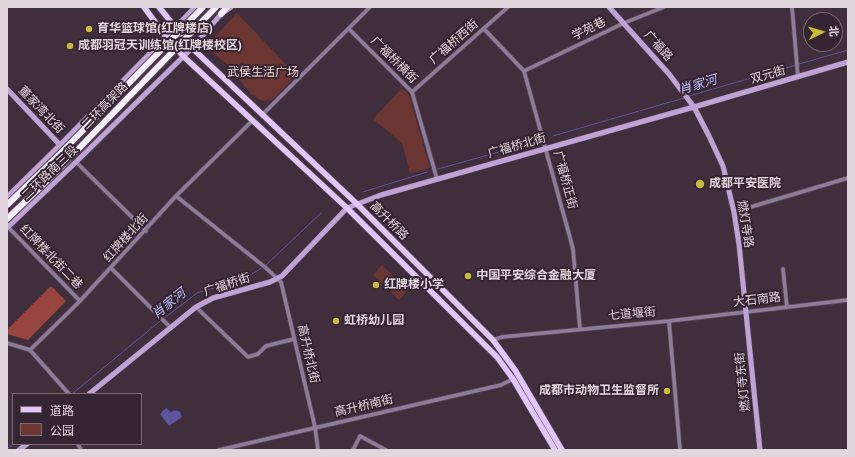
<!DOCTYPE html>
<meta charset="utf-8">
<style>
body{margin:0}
#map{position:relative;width:855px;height:457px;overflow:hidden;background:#402e3c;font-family:"PT Sans","Noto Sans SC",sans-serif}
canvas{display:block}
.frame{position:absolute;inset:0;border:8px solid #e1d5de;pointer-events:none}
.legend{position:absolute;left:12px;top:393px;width:130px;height:52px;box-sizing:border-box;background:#352431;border:1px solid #7a6b76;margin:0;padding:5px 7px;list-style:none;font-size:12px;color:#e1d5de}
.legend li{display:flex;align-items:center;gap:8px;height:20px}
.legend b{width:20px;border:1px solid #7a6b76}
.north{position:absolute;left:803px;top:12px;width:40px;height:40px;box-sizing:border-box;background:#352431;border:1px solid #7a6b76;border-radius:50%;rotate:85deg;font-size:11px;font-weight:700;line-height:16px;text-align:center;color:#e1d5de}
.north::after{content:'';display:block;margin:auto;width:14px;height:18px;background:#caba3a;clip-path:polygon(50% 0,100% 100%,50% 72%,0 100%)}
</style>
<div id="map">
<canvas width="855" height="457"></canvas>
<div class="frame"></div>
<ul class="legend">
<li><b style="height:5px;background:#e2c5fa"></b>道路</li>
<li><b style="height:11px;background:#6b3531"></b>公园</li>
</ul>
<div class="north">北</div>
</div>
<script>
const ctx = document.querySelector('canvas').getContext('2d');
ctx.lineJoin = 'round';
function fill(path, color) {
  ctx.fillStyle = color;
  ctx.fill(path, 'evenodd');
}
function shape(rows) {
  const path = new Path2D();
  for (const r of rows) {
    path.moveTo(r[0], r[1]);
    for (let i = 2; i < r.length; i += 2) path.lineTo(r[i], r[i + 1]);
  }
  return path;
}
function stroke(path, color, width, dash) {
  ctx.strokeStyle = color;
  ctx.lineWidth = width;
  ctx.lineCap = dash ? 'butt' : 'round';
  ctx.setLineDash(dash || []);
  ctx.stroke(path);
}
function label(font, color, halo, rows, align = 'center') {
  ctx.font = font + ' "PT Sans","Noto Sans SC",sans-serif';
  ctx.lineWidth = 4;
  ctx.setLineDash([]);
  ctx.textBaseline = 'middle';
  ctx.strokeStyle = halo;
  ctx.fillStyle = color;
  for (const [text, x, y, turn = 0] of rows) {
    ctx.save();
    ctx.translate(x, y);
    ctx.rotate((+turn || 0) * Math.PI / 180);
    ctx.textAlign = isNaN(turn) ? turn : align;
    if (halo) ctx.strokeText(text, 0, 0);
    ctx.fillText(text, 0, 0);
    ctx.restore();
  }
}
fill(shape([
 [237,13,296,75,272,100,262,101,251,94,230,68,210,49,210,42],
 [402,88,409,95,430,168,410,173,402,143,373,119],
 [382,265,408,290,399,300,373,275]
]), '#6b3531');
fill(shape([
 [51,286,66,301,28,340,7,334,7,330]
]), '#99453f');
fill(shape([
 [166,408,171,412,176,410,180,412,182,417,169,426,160,414]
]), '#5b569f');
stroke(shape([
 [799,64,848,50],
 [689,96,796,65],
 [553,136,684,98],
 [438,169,531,143],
 [363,192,427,172],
 [266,265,321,213],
 [163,319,197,293,246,278,263,267],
 [72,394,160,321],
 [7,449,13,444]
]), '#5b569f', 1);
const street = shape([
 [792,7,798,77],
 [349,29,412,92,437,179],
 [484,29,524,71,569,234,573,249,580,329],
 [524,71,624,23,664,7],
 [412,92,508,7],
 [262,115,370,7],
 [76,162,146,231],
 [176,196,266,268,281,282,315,427,318,450],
 [734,212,848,178],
 [7,226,80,301],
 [111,268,171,328],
 [783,269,787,307],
 [196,307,248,357,258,354,266,346,294,339],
 [669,321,848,300],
 [493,340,502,337,669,321,680,450],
 [7,343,30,350],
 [30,350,80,301,176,196,252,121],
 [30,350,69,394],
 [78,444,81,450],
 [219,450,501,385,513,379],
 [353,450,360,436,386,450]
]);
const secondary = shape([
 [609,7,669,74,694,107,709,136,723,166,734,212,739,244,760,450],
 [175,28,195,7],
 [7,89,60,145],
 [7,197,60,145,166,37],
 [7,228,76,162,192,48,221,14,231,7],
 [89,394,196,307,213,298,270,282,282,276,347,208,381,195,694,107,848,62],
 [19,450,27,444]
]);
const primary = shape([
 [144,7,166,37,183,56,347,208,497,357,513,379,555,450],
 [159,7,192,48,357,204,493,340,515,370,562,450],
 [166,37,175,28]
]);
const highway = shape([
 [221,14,227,7]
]);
stroke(street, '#5d4c59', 5);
stroke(secondary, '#5d4c59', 6);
stroke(primary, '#5d4c59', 7);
stroke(highway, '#5d4c59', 8);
stroke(street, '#8d7c9b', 3.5);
stroke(secondary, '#bfa3d6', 5);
stroke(primary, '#e2c5fa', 5.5);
stroke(highway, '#f6eefe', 6);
const highwayBridge = shape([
 [7,205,59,155,203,7],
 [7,219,57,171,216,7]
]);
stroke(highwayBridge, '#5d4c59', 8, []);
stroke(highwayBridge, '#f6eefe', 6);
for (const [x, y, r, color] of [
 [89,29,4,"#caba3a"],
 [70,46,4,"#caba3a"],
 [700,184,5,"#caba3a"],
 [468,276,4,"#caba3a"],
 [376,285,4,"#caba3a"],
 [336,321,4,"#caba3a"],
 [667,391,4,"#caba3a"]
]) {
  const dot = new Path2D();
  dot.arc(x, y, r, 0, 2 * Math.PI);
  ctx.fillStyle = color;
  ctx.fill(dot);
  stroke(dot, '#352431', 1.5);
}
label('bold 12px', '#e1d5de', '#352431', [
 ["育华篮球馆(红牌楼店)",97,29],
 ["成都羽冠天训练馆(红牌楼校区)",78,46],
 ["成都平安医院",709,184],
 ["中国平安综合金融大厦",476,276],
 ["红牌楼小学",384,285],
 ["虹桥幼儿园",344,321],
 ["成都市动物卫生监督所",659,391,"right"]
], 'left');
label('12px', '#e1d5de', '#352431', [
 ["学苑巷",589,29,-26],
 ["广福桥西街",454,42,-41],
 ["广福路",658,46,48],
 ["广福桥横街",394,60,45],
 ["双元街",768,75,-16],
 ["二环高架路",105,106,-46],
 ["董家湾北街",41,110,46],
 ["广福桥北街",517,146,-16],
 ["二环路南三段",50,173,-44],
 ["广福桥正街",565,180,75],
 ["高升桥路",389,221,45],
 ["燃灯寺路",745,224,81],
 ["红牌楼北街",126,238,-48],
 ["红牌楼北街二巷",51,257,46],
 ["广福桥街",227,285,-18],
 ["大石南路",757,300,-7],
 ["七道堰街",632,314,-5],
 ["高升桥北街",308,354,77],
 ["燃灯寺东街",743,382,-96],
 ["高升桥南街",364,406,-13]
]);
label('12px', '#f4dad7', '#352431', [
 ["武侯生活广场",263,73]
]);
label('italic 13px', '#bfc0fd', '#352431', [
 ["肖家河",698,85,-16],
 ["肖家河",169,304,-39]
]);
</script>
